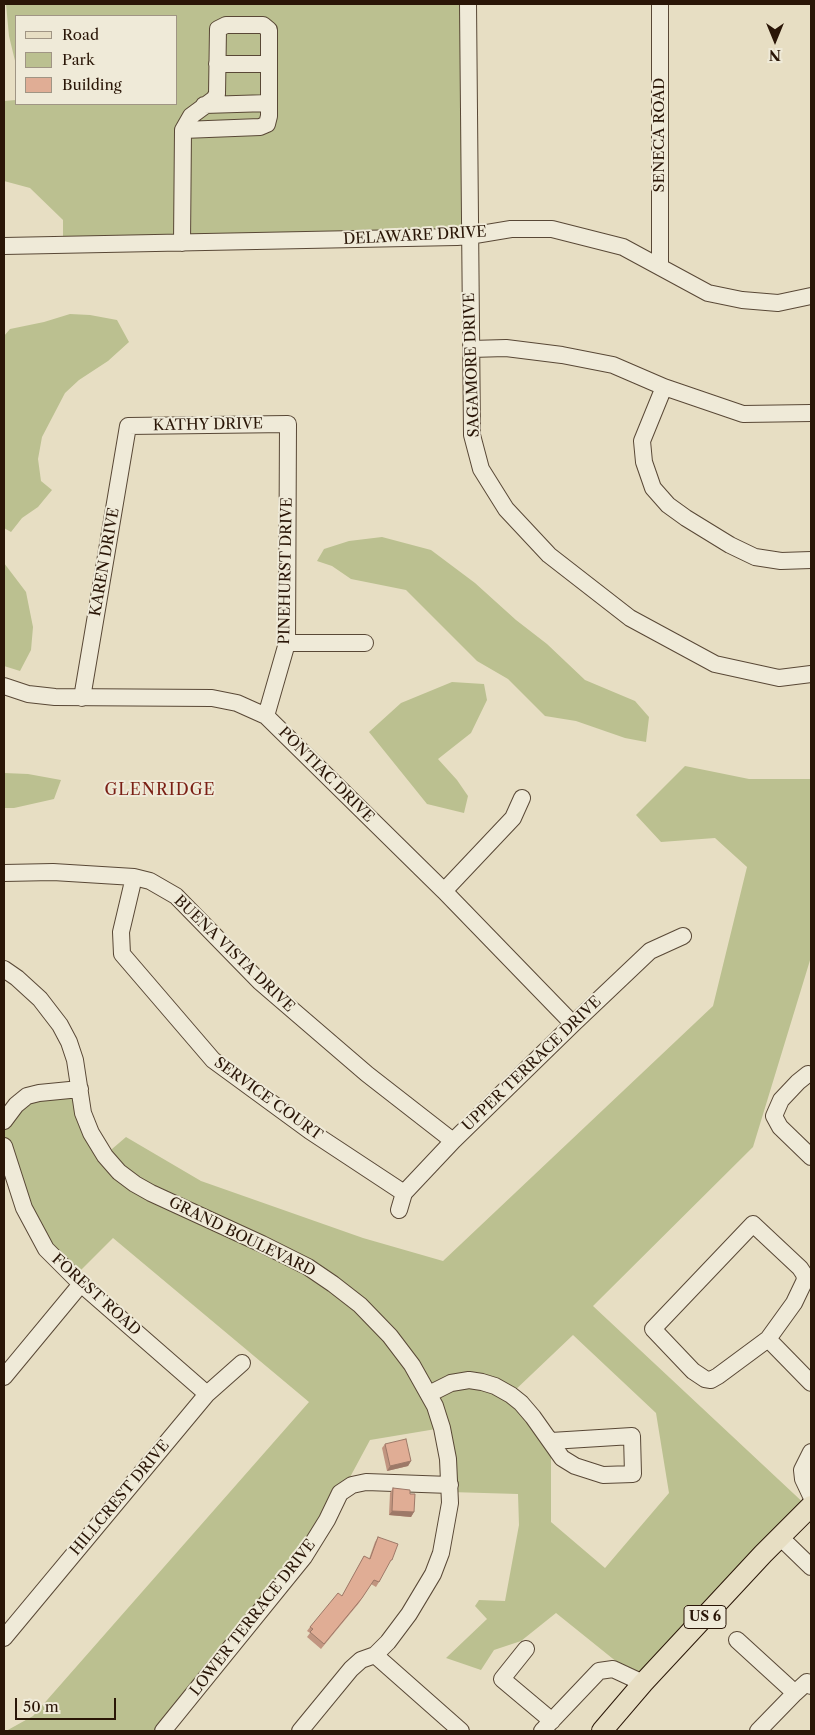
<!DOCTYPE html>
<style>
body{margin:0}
#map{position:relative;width:815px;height:1735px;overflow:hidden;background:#e7dec3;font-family:"Libre Caslon Text",serif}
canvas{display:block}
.frame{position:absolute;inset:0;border:5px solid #2a1607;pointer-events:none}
.legend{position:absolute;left:15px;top:15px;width:162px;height:90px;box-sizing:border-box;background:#efead8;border:1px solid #a09584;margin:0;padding:6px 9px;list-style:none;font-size:15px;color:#2a1607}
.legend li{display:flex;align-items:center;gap:10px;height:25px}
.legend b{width:25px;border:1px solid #a09584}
.north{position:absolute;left:750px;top:15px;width:50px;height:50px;-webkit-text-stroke:4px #efead8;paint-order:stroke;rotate:180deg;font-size:14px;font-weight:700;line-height:20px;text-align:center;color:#2a1607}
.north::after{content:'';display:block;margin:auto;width:18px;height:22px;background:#2a1607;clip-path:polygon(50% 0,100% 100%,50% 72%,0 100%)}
.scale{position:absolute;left:15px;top:1698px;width:101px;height:22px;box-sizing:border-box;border:2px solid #2a1607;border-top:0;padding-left:6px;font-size:15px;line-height:18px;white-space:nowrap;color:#2a1607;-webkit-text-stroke:4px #efead8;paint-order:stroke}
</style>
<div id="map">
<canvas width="815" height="1735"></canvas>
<div class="frame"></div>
<ul class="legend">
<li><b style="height:6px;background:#e7dec3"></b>Road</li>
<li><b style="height:14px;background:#bbc090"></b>Park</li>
<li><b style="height:14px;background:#e0ad95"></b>Building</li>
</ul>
<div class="north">N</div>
<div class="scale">50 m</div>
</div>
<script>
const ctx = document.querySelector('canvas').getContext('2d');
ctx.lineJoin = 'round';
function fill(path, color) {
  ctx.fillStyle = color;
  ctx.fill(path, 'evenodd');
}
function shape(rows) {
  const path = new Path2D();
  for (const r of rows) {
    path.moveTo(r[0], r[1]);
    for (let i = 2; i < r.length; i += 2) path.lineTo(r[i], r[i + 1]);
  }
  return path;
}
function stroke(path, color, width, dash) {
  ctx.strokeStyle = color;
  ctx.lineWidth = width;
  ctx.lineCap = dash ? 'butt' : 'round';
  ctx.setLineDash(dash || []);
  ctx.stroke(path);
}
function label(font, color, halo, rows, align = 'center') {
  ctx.font = font + ' "Libre Caslon Text",serif';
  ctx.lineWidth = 4;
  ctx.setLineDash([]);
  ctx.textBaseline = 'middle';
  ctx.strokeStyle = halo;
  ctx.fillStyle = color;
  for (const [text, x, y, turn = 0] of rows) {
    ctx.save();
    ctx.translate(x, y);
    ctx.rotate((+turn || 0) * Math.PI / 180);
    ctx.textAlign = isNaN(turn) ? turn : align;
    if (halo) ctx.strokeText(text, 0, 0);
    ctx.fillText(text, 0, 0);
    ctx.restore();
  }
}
fill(shape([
 [6,4,468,4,469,236,63,245,63,220,30,188,4,181,4,101,16,100,16,104,176,104,176,16,16,16,16,65,9,36],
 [70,314,90,315,117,320,129,342,108,361,79,380,65,393,42,437,38,459,41,481,52,490,38,507,22,518,11,532,4,528,4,336,10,329,44,322],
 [382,537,431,550,475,583,516,620,547,644,585,680,635,701,649,717,646,742,625,738,576,721,545,716,508,679,477,661,406,590,351,579,332,566,317,561,324,549,349,541],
 [4,563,26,592,33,627,31,650,20,671,4,666],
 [452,682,484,684,487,700,471,733,438,759,457,780,468,796,464,813,427,804,369,732,401,703],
 [685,766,749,779,811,779,811,957,753,1147,593,1306,809,1508,643,1683,556,1613,521,1641,494,1650,481,1670,446,1658,487,1619,475,1606,479,1600,505,1601,519,1525,518,1494,450,1492,442,1428,370,1440,327,1520,163,1731,6,1731,33,1716,309,1402,113,1238,74,1277,46,1249,4,1146,4,1121,16,1105,80,1089,105,1155,126,1137,201,1181,363,1238,443,1261,713,1006,747,867,715,838,661,842,636,815],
 [573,1335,656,1413,669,1493,605,1568,551,1522,551,1441,511,1394],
 [4,773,28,774,61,780,54,799,14,808,4,808]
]), '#bbc090');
const minor = shape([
 [468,4,472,435,481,469,506,509,549,555,630,618,715,664,779,678,811,674],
 [217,64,269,64],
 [204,105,269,103],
 [182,243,183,130,191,116,214,99,217,94,218,29,226,25,263,25,269,30,269,116,267,124,260,127,183,130],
 [4,246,457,237,469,236,511,229,552,229,623,247,708,293,742,300,778,303,811,296],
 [660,266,660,4],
 [471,349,506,348,562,355,613,365,664,387,743,414,811,413],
 [664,387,642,441,644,462,653,488,668,505,686,518,730,545,755,557,781,561,811,560],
 [287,643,365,643],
 [4,686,28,694,55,697,212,698,237,703,266,716,444,891,573,1024],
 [82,698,128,426,288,424,287,643,266,716],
 [4,873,53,872,134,877,150,881,176,896,260,982,367,1074,453,1141],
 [134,877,121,932,122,954,213,1060,310,1131,404,1193],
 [444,891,513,818,522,798],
 [4,969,17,978,40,999,60,1025,69,1042,75,1060,83,1113,91,1133,105,1156,119,1172,135,1184,151,1193,262,1244,308,1267,333,1284,360,1305,390,1336,412,1365,435,1406,442,1428,448,1459,450,1503,441,1553,433,1574,409,1614,388,1642,375,1655,361,1660,351,1669,300,1731],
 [808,1074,798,1082,781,1100,774,1116,780,1127,811,1157],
 [4,1121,16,1105,27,1096,39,1093,80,1089],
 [4,1146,24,1208,46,1249,81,1284,207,1394],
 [399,1210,404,1193,453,1141,573,1024,650,951,683,936],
 [753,1224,800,1268,804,1274,805,1280,794,1303,768,1339,718,1376,711,1380,705,1379,693,1371,653,1329,753,1224],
 [768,1339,811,1383],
 [4,1377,81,1284],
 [429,1394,451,1383,469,1380,482,1382,495,1386,511,1395,521,1403,533,1417,562,1458,575,1466,603,1475,633,1474,632,1436,551,1441],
 [811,1452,802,1470,803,1479,811,1496],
 [780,1537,811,1567],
 [4,1638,207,1394,242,1363],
 [737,1640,795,1693,807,1682,811,1686],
 [526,1649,502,1679,552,1721],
 [375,1655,461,1731],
 [163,1731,304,1557,327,1520,340,1493,352,1485,366,1482,450,1485],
 [542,1731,599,1671,613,1669,643,1683],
 [758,1731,795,1693]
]);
const major = shape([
 [602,1731,643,1683,763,1554,811,1506]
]);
stroke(minor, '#594836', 18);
stroke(major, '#2a1607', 22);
stroke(minor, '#efead8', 16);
stroke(major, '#e7dec3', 20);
fill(shape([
 [385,1444,411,1461,408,1466,387,1471,382,1448],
 [393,1488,410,1494,414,1512,411,1517,389,1515,390,1493],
 [378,1537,389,1565,388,1564,379,1582,376,1587,371,1584,359,1603,321,1649,307,1637,310,1633,307,1631,310,1627,342,1596,364,1556,369,1559,375,1542]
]), '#c19580');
fill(shape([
 [411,1461,408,1466,387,1471,390,1466],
 [392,1511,414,1512,411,1517,389,1515]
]), '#9d7968');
const building = shape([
 [406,1439,411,1461,390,1466,385,1444,406,1439],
 [393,1488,410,1490,410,1494,415,1494,414,1512,392,1511,393,1488],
 [378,1537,398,1544,392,1560,391,1560,379,1582,374,1580,362,1598,324,1644,310,1632,313,1629,310,1627,338,1593,342,1596,364,1556,370,1559,378,1537]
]);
fill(building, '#e0ad95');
stroke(building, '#9d7968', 1);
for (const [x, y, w] of [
 [705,1617,42]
]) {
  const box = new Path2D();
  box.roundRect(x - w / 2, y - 11.5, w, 23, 4);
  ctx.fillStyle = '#efead8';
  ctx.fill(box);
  stroke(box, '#2a1607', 1);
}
label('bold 14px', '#2a1607', null, [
 ["US 6",705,1617]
]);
label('15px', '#2a1607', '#efead8', [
 ["SENECA ROAD",660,135,-90],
 ["DELAWARE DRIVE",415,236,-3],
 ["SAGAMORE DRIVE",472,365,-92],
 ["KATHY DRIVE",208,425,-1],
 ["KAREN DRIVE",105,562,-80],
 ["PINEHURST DRIVE",286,571,-89],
 ["PONTIAC DRIVE",326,775,45],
 ["BUENA VISTA DRIVE",234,954,44],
 ["UPPER TERRACE DRIVE",532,1064,-44],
 ["SERVICE COURT",268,1099,36],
 ["GRAND BOULEVARD",242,1237,26],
 ["FOREST ROAD",96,1295,42],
 ["HILLCREST DRIVE",120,1498,-50],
 ["LOWER TERRACE DRIVE",253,1618,-52]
]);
ctx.letterSpacing = '1px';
label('16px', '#7a1f14', '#efead8', [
 ["GLENRIDGE",160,790]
]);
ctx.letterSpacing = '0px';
</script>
